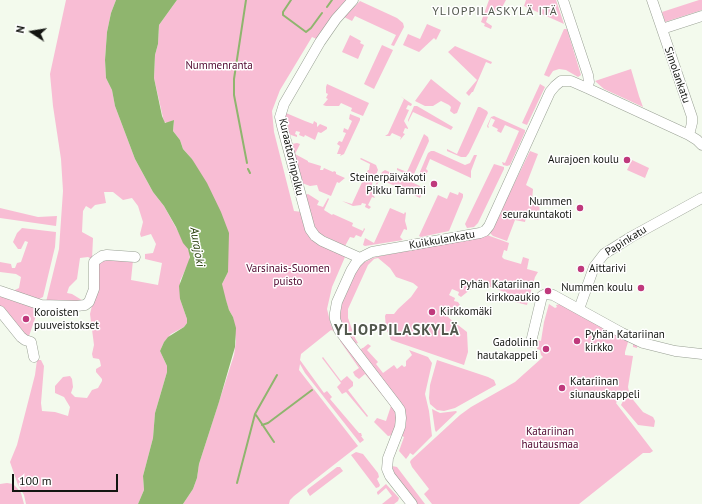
<!DOCTYPE html>
<meta charset="utf-8">
<style>
body{margin:0}
#map{position:relative;width:702px;height:504px;overflow:hidden;background:#f3faed;font-family:"PT Sans",sans-serif}
canvas{display:block}
.north{position:absolute;left:12px;top:12px;width:40px;height:40px;-webkit-text-stroke:3px #fff;paint-order:stroke;rotate:282deg;font-size:11px;font-weight:700;line-height:16px;text-align:center;color:#131511}
.north::after{content:'';display:block;margin:auto;width:14px;height:18px;background:#131511;clip-path:polygon(50% 0,100% 100%,50% 72%,0 100%)}
.scale{position:absolute;left:12px;top:474px;width:106px;height:18px;box-sizing:border-box;border:2px solid #131511;border-top:0;padding-left:5px;font-size:12px;line-height:14px;white-space:nowrap;color:#131511;-webkit-text-stroke:3px #fff;paint-order:stroke}
</style>
<div id="map">
<canvas width="702" height="504"></canvas>
<div class="north">N</div>
<div class="scale">100 m</div>
</div>
<script>
const ctx = document.querySelector('canvas').getContext('2d');
ctx.lineJoin = 'round';
function fill(path, color) {
  ctx.fillStyle = color;
  ctx.fill(path, 'evenodd');
}
function shape(rows) {
  const path = new Path2D();
  for (const r of rows) {
    path.moveTo(r[0], r[1]);
    for (let i = 2; i < r.length; i += 2) path.lineTo(r[i], r[i + 1]);
  }
  return path;
}
function stroke(path, color, width, dash) {
  ctx.strokeStyle = color;
  ctx.lineWidth = width;
  ctx.lineCap = dash ? 'butt' : 'round';
  ctx.setLineDash(dash || []);
  ctx.stroke(path);
}
function label(font, color, halo, rows, align = 'center') {
  ctx.font = font + ' "PT Sans",sans-serif';
  ctx.lineWidth = 3;
  ctx.setLineDash([]);
  ctx.textBaseline = 'middle';
  ctx.strokeStyle = halo;
  ctx.fillStyle = color;
  for (const [text, x, y, turn = 0] of rows) {
    ctx.save();
    ctx.translate(x, y);
    ctx.rotate((+turn || 0) * Math.PI / 180);
    ctx.textAlign = isNaN(turn) ? turn : align;
    if (halo) ctx.strokeText(text, 0, 0);
    ctx.fillText(text, 0, 0);
    ctx.restore();
  }
}
fill(shape([
 [66,0,116,0,111,13,107,32,105,60,106,78,112,90,115,106,135,159,153,192,164,206,190,253,189,262,180,281,180,299,187,319,187,323,184,327,171,334,164,342,160,351,167,366,167,372,155,413,153,438,143,476,144,490,138,504,26,504,24,495,18,485,10,462,17,445,35,375,37,360,41,360,44,366,41,403,42,411,55,412,68,416,70,407,64,397,55,393,55,386,63,377,70,376,72,379,73,387,71,393,75,397,87,398,92,390,98,388,102,381,102,379,96,372,96,369,101,366,100,361,99,359,93,358,92,354,94,345,90,314,95,293,96,267,102,258,133,260,131,280,158,285,162,263,145,259,145,254,153,253,156,244,151,234,141,237,140,234,143,222,138,206,132,198,123,200,113,192,104,192,106,203,95,205,91,209,86,206,83,211,82,232,93,238,92,259,88,257,80,258,77,279,69,287,67,293,72,294,85,302,46,302,59,249,63,191,61,159,53,106,50,74],
 [177,0,350,0,319,40,312,37,280,90,272,111,274,132,294,211,302,212,306,227,345,257,332,287,327,309,331,325,334,331,331,330,301,354,300,360,324,393,327,391,332,397,330,399,359,433,361,433,362,436,361,436,364,440,360,443,305,373,300,364,299,370,358,446,294,496,290,500,289,504,183,504,193,489,197,478,199,464,234,355,236,341,233,317,229,310,222,289,222,284,228,272,228,251,192,159,183,149,180,140,173,131,174,120,167,123,164,122,154,78,155,55,158,44,159,25],
 [489,0,506,0,499,13,491,9,486,22,492,26,491,29,484,26,485,24,481,22],
 [526,0,556,0,564,24,524,6],
 [699,0,702,0,702,10,665,22,662,12],
 [360,1,397,18,403,23,404,27,394,46,391,45,396,35,355,16,352,21,344,17],
 [427,24,441,30,436,40,434,38,419,52,403,45,408,34,420,39],
 [564,29,567,29,581,75,578,77,566,70,559,69,553,71,549,77,544,75],
 [350,35,361,41,360,43,364,45,358,59,342,52],
 [382,45,393,50,374,89,364,84],
 [455,46,492,62,491,64,486,62,473,92,472,92,469,96,466,93,477,80,448,52],
 [631,69,639,96,643,107,604,89,595,81],
 [431,79,461,103,457,113,454,114,450,111,451,107,449,105,441,101,433,106,425,106,415,101],
 [327,84,369,103,363,116,351,111,352,108,341,103,339,106,326,106,323,105,328,99,326,98,328,94,326,93,326,87],
 [540,84,545,87,527,125,522,123],
 [400,96,412,104,411,106,408,105,406,109,409,110,404,121,408,128,408,129,405,128,403,133,405,134,400,140,401,137,392,133,390,136,385,136,388,134,404,99],
 [414,106,417,106,453,127,451,130,413,112,408,122,408,120],
 [478,107,480,107,487,111,488,113,469,153,466,157,461,157,447,151,447,149,457,154],
 [286,113,305,121,313,124,314,121,317,123,317,127,320,124,327,127,327,129,321,133,318,132,315,140,305,135,304,137,299,135,300,132,296,131,295,134,297,135,297,137,291,135,289,134,286,123],
 [350,114,360,118,360,120,344,154,340,156,341,154,337,154,340,146,337,144,339,141,342,142,346,133,343,132,344,128,348,130,352,121,349,119],
 [494,116,525,130,525,132,510,165,507,166,503,165,502,162,505,163,519,131,505,125,501,133,497,131,498,129,492,126,495,120,491,118,488,126,489,127,488,128,487,126,491,117],
 [424,134,428,137,429,141,414,174,410,176,397,170,397,168,407,172],
 [297,143,300,144,295,154,308,161,308,162,321,166,320,170,323,170,324,168,333,172,334,171,336,172,336,174,345,178,339,183,337,182,331,196,319,191,317,185,310,186,302,183,292,144],
 [431,151,434,151,465,165,470,163,474,155,477,155,471,171,471,178,430,159,426,169,428,171,422,182,417,181,417,179,428,153],
 [530,151,538,154,526,185,533,189,532,200,539,200,540,219,537,220,526,217,525,222,515,220,507,241,493,236,490,233],
 [361,158,376,165,378,170,370,189,375,198,372,197,368,205,371,207,369,209,365,207,366,204,362,203,361,205,353,206,342,201,352,204,364,178,365,179,366,176,365,175,368,170,369,170,370,164,360,159],
 [632,160,649,168,645,178,627,170],
 [494,164,504,167,504,169,478,223,474,227,467,228,465,224],
 [385,170,420,186,423,191,420,198,380,179,375,189,374,188,382,172],
 [450,192,458,195,459,192,463,194,463,197,449,231,421,237,419,236,438,195,447,199],
 [308,194,319,201,317,205,323,207,328,198,329,199,324,210,332,215,333,214,353,223,352,226,363,231,364,228,365,229,361,237,356,235,354,238,350,237,345,246,320,234,315,228,305,195],
 [0,208,38,217,57,216,56,226,0,218],
 [390,208,404,214,405,212,406,213,405,221,407,228,407,230,404,229,400,237,403,240,365,246,363,245,365,238,374,243],
 [22,228,56,232,55,247,43,297,39,299,15,293,15,290,19,288,21,277,16,274,0,272,0,262,11,264,12,268,15,268,17,263,21,262,28,242,25,241,21,249,18,249,13,242,17,233],
 [487,235,509,243,507,251,504,250,502,257,504,259,521,264,523,257,529,259,527,269,538,272,535,277,527,305,515,302,515,300,508,298,507,293,491,287,471,284,471,289,461,297,458,295,459,292,452,289,449,295,455,298,454,301,458,302,460,305,448,312,447,315,449,318,467,332,468,352,464,365,391,340,386,328,385,316,386,314,394,314,398,309,411,297,418,287,413,283,396,277,390,268,378,258,374,259,368,265,348,309,348,318,355,338,358,343,355,344,344,330,340,318,341,305,356,270,364,261,365,262,373,258,380,256,407,251,407,250],
 [0,292,38,308,38,310,29,336,27,337,0,308],
 [549,304,555,308,557,307,556,305,560,304,637,345,637,348,633,347,633,343,628,342,625,352,625,355,633,356,628,387,629,392,630,396,643,412,653,417,655,421,654,427,638,425,621,405,623,401,622,396,616,403,653,451,650,453,643,453,579,504,432,504,424,494,429,489,412,467,410,462,411,460,460,415,471,407,515,382,543,357,541,355,540,350,537,349,537,344,533,343,536,340,541,341,544,322],
 [341,340,395,410,398,420,393,435,388,436,374,422,377,418,386,421,391,406,365,374,359,379,355,376,353,372,359,368,340,341],
 [368,344,371,346,367,350,378,362,376,364,383,373,394,365,397,369,402,365,404,367,406,366,406,361,412,355,409,350,428,357,432,363,425,394,429,411,432,436,413,455,410,453,409,455,406,459,399,451,404,437,402,436,406,425,405,412,360,351,362,348,363,348],
 [323,357,341,381,347,376,353,382,353,386,348,390,368,416,367,417,346,392,342,394,337,387,341,383,322,358],
 [437,360,488,377,494,380,496,385,455,408,444,411,437,410,430,404,429,398,430,385],
 [432,409,440,413,456,411,457,412,436,432,435,430],
 [356,452,363,454,378,473,379,477,377,479,380,485,379,487,376,488,351,455],
 [392,466,397,467,425,504,416,504,395,476],
 [337,467,340,467,343,471,310,496,307,491,308,489],
 [7,483,13,484,17,488,21,493,24,504,0,504,0,484],
 [386,484,399,498,398,501,394,504,382,504,392,496,386,488,378,495,377,493,377,492]
]), '#f8bdd4');
fill(shape([
 [116,0,177,0,159,25,158,44,155,55,154,78,162,116,165,123,174,120,173,131,180,140,183,149,192,159,207,183,221,212,229,233,228,272,222,284,226,300,229,310,233,317,236,328,235,347,219,402,199,464,197,478,193,489,183,504,138,504,144,490,143,476,153,438,155,413,167,372,167,366,160,351,164,342,168,337,184,327,187,323,187,319,180,299,179,286,190,257,188,249,183,243,176,227,164,206,153,192,135,159,115,106,112,90,106,78,105,60,107,32,111,13]
]), '#8fb56e');
stroke(shape([
 [246,0,234,79,234,95,247,163],
 [291,0,283,12,283,15,306,32,311,28,322,13],
 [327,7,332,0],
 [248,169,250,173],
 [256,415,274,442],
 [262,425,268,423,312,390],
 [237,483,255,414,277,375]
]), '#8fb56e', 2);
const minor = shape([
 [353,0,336,19,320,42,284,104,280,117,282,126,310,229,315,236,322,241,360,258],
 [563,0,588,75,589,82,587,88],
 [652,0,692,117,692,123,689,135],
 [662,29,702,16],
 [0,291,41,305,77,306,85,305,89,302,94,289,94,262,96,260,102,256,107,255,135,257],
 [579,309,594,267,604,254,631,237,702,198],
 [0,311,21,337,25,340,31,342,34,357],
 [531,342,542,296,546,294,553,295,622,333,643,343,675,351,702,354],
 [412,504,390,476,387,469,388,458,400,427,401,418,400,410,395,403,339,330,335,319,335,313,337,302,351,271,356,263,362,257,372,252,480,233,485,231,489,226,550,92,555,86,561,81,571,81,587,88,689,135,697,140,702,145]
]);
stroke(minor, '#99a094', 11);
stroke(minor, '#fff', 10);
for (const [x, y, r, color] of [
 [627,160,4,"#bf397c"],
 [434,184,4,"#bf397c"],
 [580,208,4,"#bf397c"],
 [581,269,4,"#bf397c"],
 [641,288,4,"#bf397c"],
 [548,291,4,"#bf397c"],
 [432,312,4,"#bf397c"],
 [26,319,4,"#bf397c"],
 [577,341,4,"#bf397c"],
 [546,349,4,"#bf397c"],
 [562,388,4,"#bf397c"]
]) {
  const dot = new Path2D();
  dot.arc(x, y, r, 0, 2 * Math.PI);
  ctx.fillStyle = color;
  ctx.fill(dot);
  stroke(dot, '#fff', 1.5);
}
label('11px', '#4f062e', '#fff', [
 ["Nummenranta",219,66],
 ["Varsinais-Suomen",288,269],
 ["puisto",288,282],
 ["Katariinan",550,432],
 ["hautausmaa",550,445]
]);
label('11px', '#131511', '#fff', [
 ["Simolankatu",677,75,71],
 ["Kuraattorinpolku",291,157,77],
 ["Kuikkulankatu",442,240,-10],
 ["Papinkatu",626,241,-32]
]);
label('11px', '#131511', '#fff', [
 ["Aurajoen koulu",619,160],
 ["Steinerpäiväkoti",426,178],
 ["Pikku Tammi",426,191],
 ["Nummen",572,202],
 ["seurakuntakoti",572,215],
 ["Aittarivi",589,269,"left"],
 ["Pyhän Katariinan",540,285],
 ["kirkkoaukio",540,298],
 ["Nummen koulu",633,288],
 ["Kirkkomäki",440,312,"left"],
 ["Koroisten",34,313,"left"],
 ["puuveistokset",34,326,"left"],
 ["Pyhän Katariinan",585,335,"left"],
 ["kirkko",585,348,"left"],
 ["Gadolinin",538,343],
 ["hautakappeli",538,356],
 ["Katariinan",570,382,"left"],
 ["siunauskappeli",570,395,"left"]
], 'right');
ctx.letterSpacing = '1px';
label('12px', '#51574c', '#fff', [
 ["YLIOPPILASKYLÄ ITÄ",495,12]
]);
ctx.letterSpacing = '0px';
label('italic 12px', '#243c07', '#fff', [
 ["Aurajoki",197,247,80]
]);
ctx.letterSpacing = '1px';
label('bold 15px', '#51574c', '#fff', [
 ["YLIOPPILASKYLÄ",397,331]
]);
ctx.letterSpacing = '0px';
</script>
